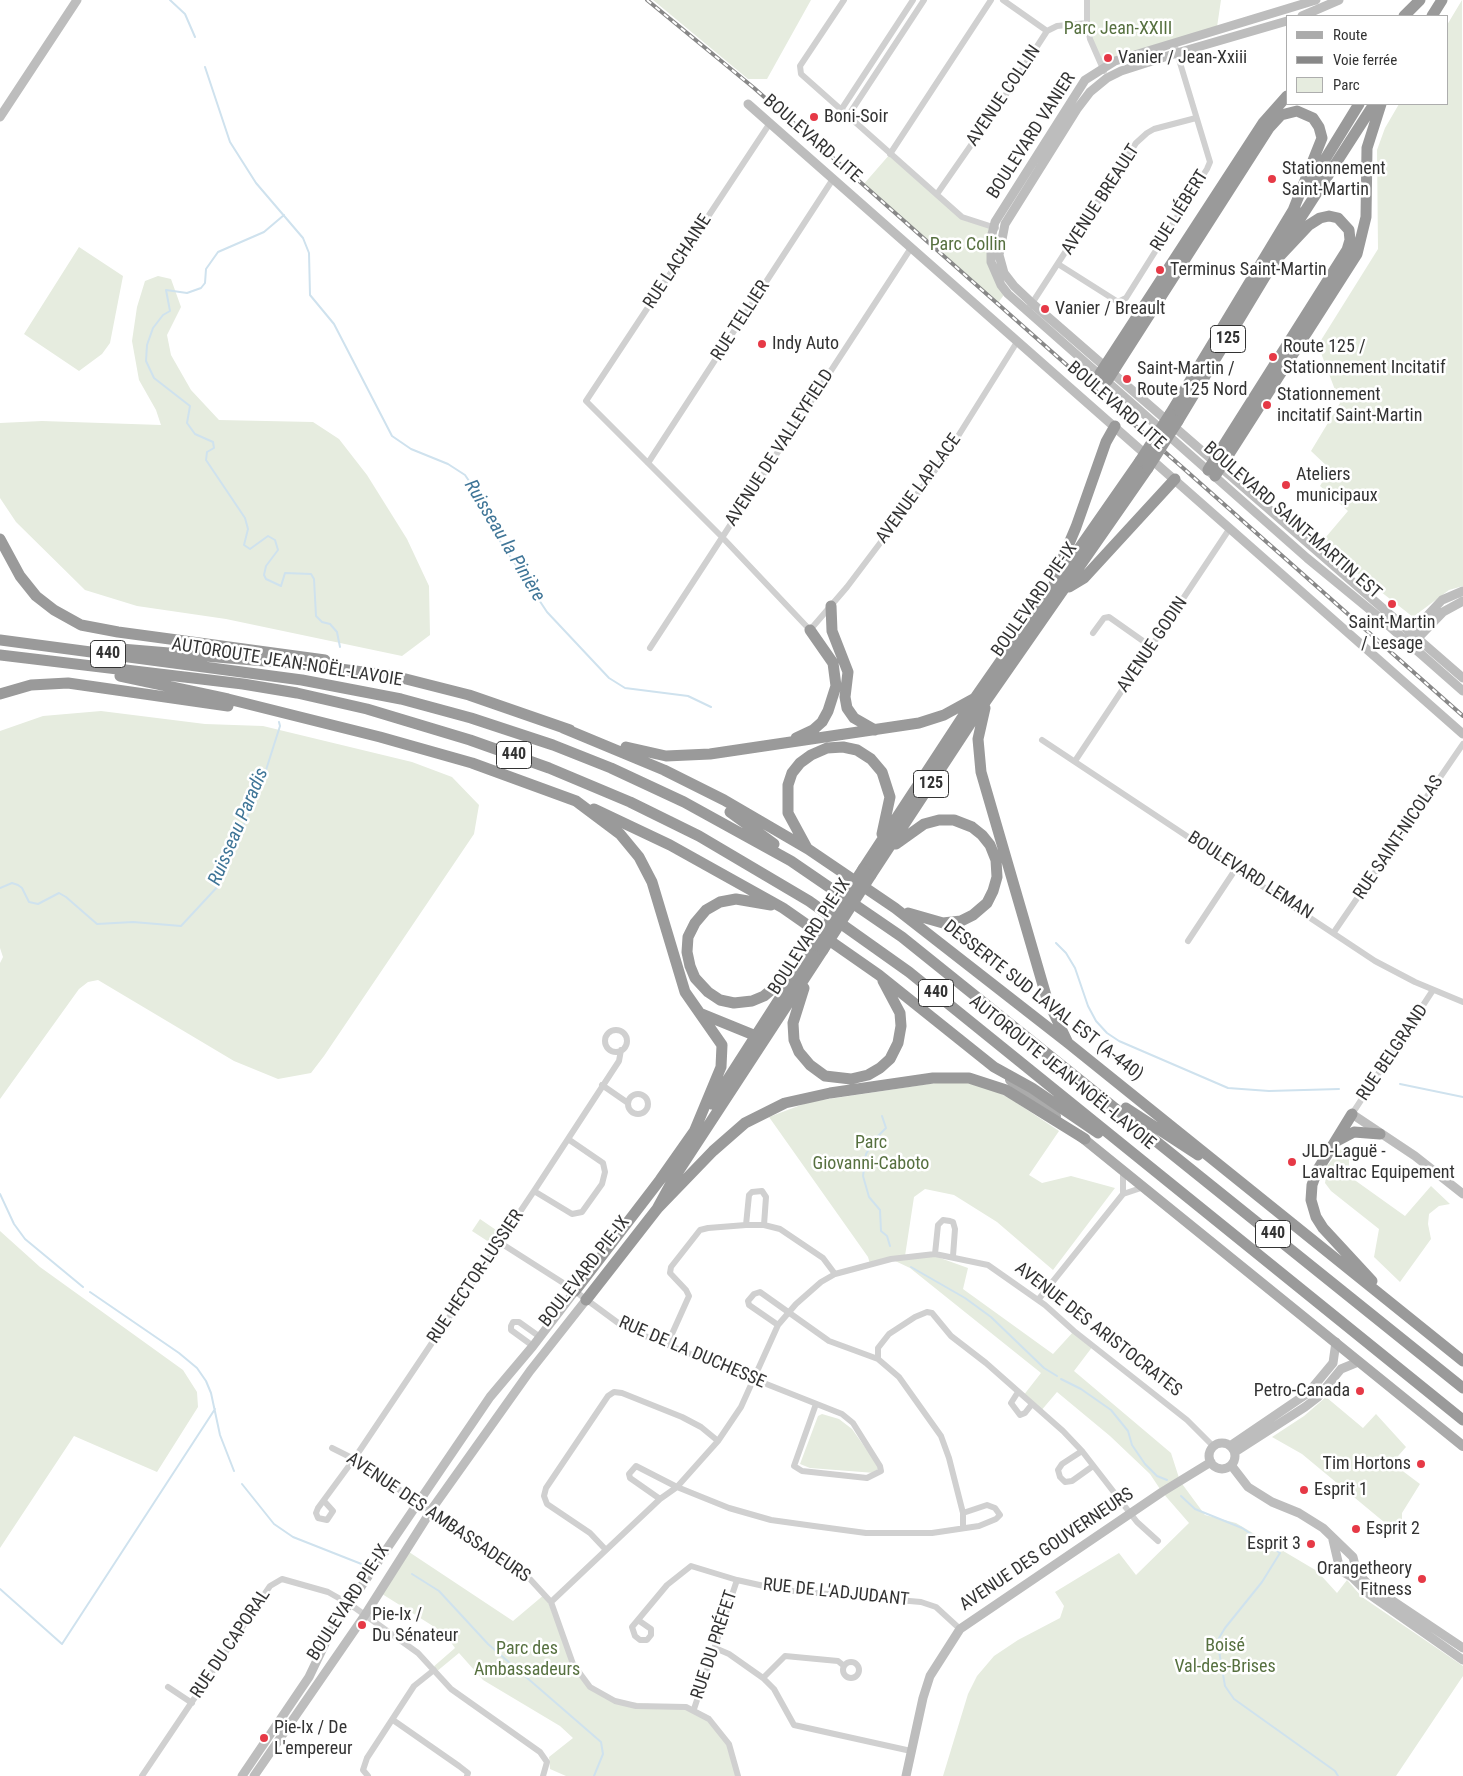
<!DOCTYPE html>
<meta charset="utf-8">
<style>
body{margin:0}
#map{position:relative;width:1463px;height:1776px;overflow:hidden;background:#fff;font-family:"Roboto Condensed",sans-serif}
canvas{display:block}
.legend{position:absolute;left:1286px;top:15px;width:162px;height:90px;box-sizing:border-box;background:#fff;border:1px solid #adadad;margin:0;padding:6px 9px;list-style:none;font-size:15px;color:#333}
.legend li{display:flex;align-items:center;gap:10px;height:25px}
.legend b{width:25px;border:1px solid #adadad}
</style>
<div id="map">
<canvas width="1463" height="1776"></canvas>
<ul class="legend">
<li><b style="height:6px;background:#ababab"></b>Route</li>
<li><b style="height:6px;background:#888"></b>Voie ferrée</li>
<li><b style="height:14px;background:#e6ecdf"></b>Parc</li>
</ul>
</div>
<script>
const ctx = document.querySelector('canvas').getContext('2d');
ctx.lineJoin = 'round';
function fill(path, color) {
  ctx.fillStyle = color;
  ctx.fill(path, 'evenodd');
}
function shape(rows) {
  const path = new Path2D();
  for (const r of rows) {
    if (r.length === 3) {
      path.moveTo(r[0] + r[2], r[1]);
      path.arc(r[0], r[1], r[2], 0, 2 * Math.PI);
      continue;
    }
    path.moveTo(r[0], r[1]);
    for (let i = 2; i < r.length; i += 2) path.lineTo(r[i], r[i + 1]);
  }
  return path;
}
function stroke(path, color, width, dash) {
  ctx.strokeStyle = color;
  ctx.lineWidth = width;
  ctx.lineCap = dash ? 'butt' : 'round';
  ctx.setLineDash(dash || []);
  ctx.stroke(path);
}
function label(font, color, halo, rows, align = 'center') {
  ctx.font = font + ' "Roboto Condensed",sans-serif';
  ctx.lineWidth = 5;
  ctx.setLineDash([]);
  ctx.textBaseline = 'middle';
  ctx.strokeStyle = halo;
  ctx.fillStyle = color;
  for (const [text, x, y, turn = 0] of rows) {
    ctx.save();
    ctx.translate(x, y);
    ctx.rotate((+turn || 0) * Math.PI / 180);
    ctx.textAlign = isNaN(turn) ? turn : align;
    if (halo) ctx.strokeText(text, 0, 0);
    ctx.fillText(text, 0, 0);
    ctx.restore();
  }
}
fill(shape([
 [653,0,811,0,767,79,748,79],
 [1088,0,1221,0,1217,27,1101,65,1092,41],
 [1462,0,1463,586,1449,590,1413,617,1320,544,1348,511,1320,486,1330,469,1311,451,1340,403,1318,345,1378,249,1377,150,1385,128,1399,104,1447,104,1447,25],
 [890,154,966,221,992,227,990,252,1006,292,998,303,863,185],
 [79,247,123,276,110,343,102,354,79,371,24,334],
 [158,276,171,279,181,307,167,335,171,355,191,390,219,420,313,422,339,439,367,475,407,539,429,586,430,635,402,656,226,619,137,606,85,590,16,522,0,498,0,423,42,421,161,425,156,410,139,380,132,341,137,307,145,281],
 [101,711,205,724,263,726,412,762,452,777,479,805,474,834,324,1056,311,1073,278,1079,234,1061,98,980,88,982,79,989,0,1099,0,963,3,957,0,948,0,731,43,716],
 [942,1082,968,1083,992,1089,1011,1099,1059,1131,1029,1175,1042,1183,1071,1176,1115,1188,1053,1270,997,1222,954,1195,925,1189,914,1197,905,1256,929,1254,968,1268,963,1289,1053,1354,1074,1331,1093,1346,1074,1371,1171,1453,1180,1481,1205,1515,1236,1523,1317,1571,1337,1593,1347,1580,1362,1597,1463,1666,1463,1676,1396,1776,943,1776,968,1694,977,1676,994,1656,1018,1640,1060,1618,1064,1606,1055,1592,1119,1553,1136,1575,1189,1523,1162,1492,1150,1474,1110,1436,1057,1392,1040,1412,1023,1396,1041,1373,910,1268,891,1259,870,1264,868,1257,769,1117,809,1102],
 [1342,1148,1349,1149,1349,1176,1405,1216,1431,1186,1450,1204,1439,1206,1429,1214,1428,1224,1431,1239,1400,1282,1374,1257,1379,1229,1331,1191,1325,1183,1326,1177,1322,1172],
 [480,1219,499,1232,492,1244,472,1231],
 [0,1231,40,1267,183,1370,197,1392,198,1407,157,1472,74,1436,0,1548],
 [1326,1397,1363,1428,1376,1414,1406,1447,1392,1463,1420,1484,1402,1513,1402,1523,1396,1532,1302,1454,1272,1437,1304,1416],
 [822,1414,839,1419,852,1429,879,1467,875,1473,810,1468,800,1464,818,1416],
 [406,1550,513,1621,545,1594,566,1649,584,1681,615,1701,686,1707,709,1719,729,1744,738,1776,566,1776,550,1769,549,1757,573,1738,560,1726,483,1680,459,1653,436,1672,432,1668,455,1648,444,1633,379,1592]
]), '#e6ecdf');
stroke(shape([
 [170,0,185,14,195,37],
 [205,67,230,142,256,183,303,238,309,253,310,295,334,324,392,436,411,449,448,464,465,475,482,500,498,538,547,612,609,678,625,688,688,696,711,707],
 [284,215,264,232,218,252,206,269,205,283,201,288,187,293,166,290,170,311,163,315,153,328,147,345,146,361,154,378,190,406,187,423,195,434,213,442,214,448,207,452,206,460,245,518,248,529,244,545,250,549,268,536,275,540,278,550,266,566,264,575,266,579,281,586,285,573,311,574,314,579,316,616,322,622,330,624,337,632,340,647],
 [0,888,12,883,18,885,22,888,29,902,38,904,59,893,66,897,97,924,133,922,181,926,220,884,266,770,280,726,279,722],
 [1056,943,1066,953,1075,968,1088,1006,1096,1021,1107,1033,1119,1041,1228,1088,1269,1091,1339,1089],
 [1400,1084,1463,1097],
 [882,1116,886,1128,875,1139,866,1154,863,1176,869,1197,880,1210,881,1231,887,1236,890,1246],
 [0,1194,14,1224,25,1239,83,1287],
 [911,1267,965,1298,991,1317,1044,1368,1057,1376],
 [90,1292,179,1353,197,1368,206,1381,211,1393,220,1435,234,1471],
 [1061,1379,1081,1389,1111,1410,1128,1431,1132,1445,1145,1464,1157,1476,1167,1480],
 [242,1484,274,1524,293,1537,364,1565],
 [1181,1496,1195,1509,1242,1528,1280,1553,1262,1582,1225,1628,1219,1638,1218,1645,1225,1686,1234,1699,1335,1771,1338,1776],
 [412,1574,439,1591,488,1644,601,1742,603,1754,594,1776],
 [0,1589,62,1644,215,1409]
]), '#cfe2ee', 2);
stroke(shape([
 [844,0,800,66,801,74,962,217,996,228],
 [1003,0,1047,31],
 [1087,0,1087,23,1090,39,1104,71],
 [841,110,913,0],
 [848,116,924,0],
 [770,123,586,401,722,537,810,630,847,587,945,457,1017,342],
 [890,154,991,0],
 [937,194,1001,102,1047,31,1057,26,1087,23],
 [1058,264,1118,302,1126,298,1207,169,1210,162,1174,43],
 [1027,311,1136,143,1147,133,1154,129,1196,118],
 [648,463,833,179],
 [1093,633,1104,618,1109,617,1143,641],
 [650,648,911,248],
 [1042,740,1375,961,1415,982,1463,1002],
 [1075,761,1230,528],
 [1334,932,1463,744],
 [1188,941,1237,867],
 [616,1041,11],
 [602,1085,628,1103],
 [638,1104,10],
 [1352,1114,1433,990],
 [1123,1170,1123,1194],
 [534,1191,572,1214,582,1212,602,1184,605,1172,603,1163,568,1139],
 [746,1225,749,1195,752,1192,762,1191,766,1197,764,1225],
 [499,1242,568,1286,625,1328,842,1414,853,1423,880,1466,881,1471,867,1478,802,1471,794,1466,816,1404],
 [935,1254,938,1225,943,1220,950,1221,953,1222,955,1229,953,1256],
 [1038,1300,1123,1194,1144,1187],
 [778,1325,749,1305,748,1301,754,1294,760,1292,829,1341,878,1359,899,1377,941,1436,949,1458,963,1513,963,1528],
 [667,1345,689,1296,686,1290,670,1273,671,1267,700,1230,708,1228,746,1225,764,1225,780,1229,823,1258,835,1274],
 [533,1346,511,1330,511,1326,513,1322,519,1322,540,1337],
 [878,1359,878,1348,889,1334,915,1317,927,1312,932,1313,951,1336,986,1363,1063,1431,1082,1451,1137,1522,1158,1541],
 [1018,1392,1011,1403,1020,1415,1025,1413,1032,1404],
 [332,1448,354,1459,529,1578,551,1602,573,1664,590,1687,615,1701,636,1706,686,1707,709,1719,729,1744,738,1776],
 [1082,1451,1062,1464,1058,1470,1060,1477,1065,1482,1072,1481,1093,1466],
 [660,1499,630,1478,629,1474,636,1466,677,1487,729,1508,771,1520,814,1526,866,1533,932,1533,979,1526,996,1519,1000,1515,995,1508,987,1505,963,1513],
 [324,1501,333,1511,327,1520,318,1518,316,1513,318,1508,354,1459,534,1191,619,1061,621,1050],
 [606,1550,590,1533,547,1504,544,1496,546,1488,608,1396,614,1392,622,1393,682,1417,701,1427,718,1441],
 [551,1602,660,1499,677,1487,718,1441,741,1407,778,1325,796,1304,821,1282,835,1274,891,1259,935,1254,988,1265,1045,1305,1074,1331,1187,1420,1213,1446],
 [638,1620,651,1629,651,1635,647,1640,640,1640,635,1636,632,1627,667,1585,691,1566,737,1580,782,1590,921,1602,936,1607,960,1629],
 [715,1648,729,1654,763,1678,774,1689,794,1725,911,1751],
 [851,1670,8],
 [763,1678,785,1656,838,1661,844,1666],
 [168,1687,192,1703],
 [694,1709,737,1580],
 [393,1720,459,1766,468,1773,467,1776],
 [142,1776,270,1586,282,1579,328,1592,351,1605,418,1653,451,1689,540,1752,547,1762,543,1776],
 [368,1776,363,1770,367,1758,414,1686,434,1670]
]), '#d0d0d0', 6);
stroke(shape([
 [1316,0,1115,61,1085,80,995,222,991,238,991,262,1001,285,1008,294,1307,558,1380,618,1463,691],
 [1302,16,1339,0],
 [1287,21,1177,53,1121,71,1107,78,1090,92,1077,109,1005,224,999,255,1004,273,1014,286,1033,304,1463,678],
 [748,104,1463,734],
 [0,117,77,0],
 [1408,636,1442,600,1463,591],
 [1414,642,1443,612,1463,601],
 [1352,1114,1415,1156,1463,1194],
 [1222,1456,13],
 [1230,1446,1308,1393,1333,1363,1336,1342],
 [1235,1452,1305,1407,1318,1397,1341,1369,1358,1362],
 [1231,1465,1248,1487,1272,1502,1299,1513,1323,1528,1353,1557,1357,1573,1369,1585,1463,1648],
 [1333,1540,1340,1570,1352,1577,1369,1594,1463,1660],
 [242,1776,309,1677,331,1631,490,1397,533,1346,575,1291],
 [254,1776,365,1615,434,1506,530,1371,586,1300],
 [906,1776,923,1698,930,1676,960,1629,1162,1492,1211,1462]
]), '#bdbdbd', 9);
stroke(shape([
 [1010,1080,1056,1116],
 [1079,1135,1463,1446]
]), '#ababab', 10);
stroke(shape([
 [1404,16,1420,0],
 [1432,16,1442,0],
 [1308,187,1359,104],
 [1099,375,1263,123,1287,96],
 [1107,381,1269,128,1281,115,1297,111,1313,118,1319,127,1322,138,1292,213],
 [1170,414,1295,207],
 [1178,421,1298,222,1374,104],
 [1208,470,1347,250,1350,240,1349,230,1338,218,1329,216,1320,218,1309,225,1278,258],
 [1215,476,1357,254,1366,217,1367,148,1381,104],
 [0,539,20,576,36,596,54,610,81,625,118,632,325,660],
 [1054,579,1076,527,1106,442,1115,426],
 [1069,587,1084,578,1175,479],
 [831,606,832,631,848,672,845,697,847,708,854,718,875,730],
 [0,640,302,680,401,699,471,718,553,745,611,768,684,802,791,861,902,937,1463,1388],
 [121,649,301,664,394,676,469,695,570,730],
 [0,655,243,684,297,693,367,709,470,740,549,768,630,802,699,836,809,901,909,972,1463,1420],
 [120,676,228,699,380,737,472,763,576,801,620,834,639,857,652,882,685,992,722,1045,721,1067,694,1132],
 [0,694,31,685,68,683,228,706],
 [985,708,978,739,981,772,1047,999,1068,1043],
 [563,728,664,770,724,800,808,849,895,908,1068,1043,1463,1361],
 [796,738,813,730,822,722,828,711,836,686,833,663,810,630],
 [626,747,666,756,710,754,919,723,944,715,975,698],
 [594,809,670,845,783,908,879,975,994,1067,1032,1088,1098,1133],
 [730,812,774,844],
 [896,844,924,824,939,820,954,820,972,827,982,835,990,845,996,860,997,877,993,891,987,903,973,915,961,921,943,923,908,913],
 [807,848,788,813,788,785,792,773,800,763,811,755,827,748,843,747,857,750,871,759,882,772,890,797,882,834],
 [863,869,975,698,1140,461],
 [871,875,974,718,1148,468],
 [771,905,736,899,720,902,706,910,695,923,688,937,687,952,690,966,695,978,708,992,720,1000,734,1003,752,1001,764,996,791,973],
 [804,988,793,1023,794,1040,799,1052,810,1065,825,1076,851,1079,868,1075,880,1068,890,1059,898,1043,901,1026,900,1013,883,981],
 [702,1014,761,1038],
 [712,1104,814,945],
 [1126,1108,1198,1155],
 [1352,1114,1317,1171,1312,1185,1311,1200,1316,1217,1323,1228,1372,1281],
 [1337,1141,1354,1132,1380,1134],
 [657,1209,713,1151,745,1123,785,1103,830,1093,933,1078,969,1078,1006,1090,1085,1139],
 [575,1291,660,1180,698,1126],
 [586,1300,657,1209,674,1178,823,950]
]), '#9a9a9a', 11);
const rail = shape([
 [647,0,754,88,1463,716]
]);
stroke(rail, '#888', 4);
stroke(rail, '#fff', 2, [5.5]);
stroke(shape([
 [1140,461,1170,414],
 [1148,468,1178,421],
 [814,945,863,869],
 [823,950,871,875]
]), '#9a9a9a', 11);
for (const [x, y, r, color] of [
 [1108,58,5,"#e63946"],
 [814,117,5,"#e63946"],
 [1272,179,5,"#e63946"],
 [1160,270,5,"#e63946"],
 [1045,309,5,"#e63946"],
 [762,344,5,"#e63946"],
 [1273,357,5,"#e63946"],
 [1127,379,5,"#e63946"],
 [1267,405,5,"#e63946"],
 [1286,485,5,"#e63946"],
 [1392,604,5,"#e63946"],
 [1292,1162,5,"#e63946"],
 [1360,1391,5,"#e63946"],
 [1421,1464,5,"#e63946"],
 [1304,1490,5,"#e63946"],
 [1356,1529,5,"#e63946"],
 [1311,1544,5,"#e63946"],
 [1422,1579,5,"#e63946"],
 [362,1625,5,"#e63946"],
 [264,1738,5,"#e63946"]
]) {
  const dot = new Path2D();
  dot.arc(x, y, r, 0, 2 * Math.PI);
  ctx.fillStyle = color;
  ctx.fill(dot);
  stroke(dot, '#fff', 2);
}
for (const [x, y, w] of [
 [1228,339,35],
 [108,654,35],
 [514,755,35],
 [931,784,35],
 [936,993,35],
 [1273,1234,35]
]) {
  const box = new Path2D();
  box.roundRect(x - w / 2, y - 13.5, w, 27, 4);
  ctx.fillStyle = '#fff';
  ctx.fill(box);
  stroke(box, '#333', 1);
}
label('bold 16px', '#333', null, [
 ["125",1228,339],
 ["440",108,654],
 ["440",514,755],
 ["125",931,784],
 ["440",936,993],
 ["440",1273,1234]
]);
label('18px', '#56703f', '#fff', [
 ["Parc Jean-XXIII",1118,29],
 ["Parc Collin",968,245],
 ["Parc",871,1143],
 ["Giovanni-Caboto",871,1164],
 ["Boisé",1225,1646],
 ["Val-des-Brises",1225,1667],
 ["Parc des",527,1649],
 ["Ambassadeurs",527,1670]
]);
label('18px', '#333', '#fff', [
 ["Vanier / Jean-Xxiii",1118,58],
 ["Boni-Soir",824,117],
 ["Stationnement",1282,169],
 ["Saint-Martin",1282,190],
 ["Terminus Saint-Martin",1170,270],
 ["Vanier / Breault",1055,309],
 ["Indy Auto",772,344],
 ["Route 125 /",1283,347],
 ["Stationnement Incitatif",1283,368],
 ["Saint-Martin /",1137,369],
 ["Route 125 Nord",1137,390],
 ["Stationnement",1277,395],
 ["incitatif Saint-Martin",1277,416],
 ["Ateliers",1296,475],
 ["municipaux",1296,496],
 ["Saint-Martin",1392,623,"center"],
 ["/ Lesage",1392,644,"center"],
 ["JLD-Laguë -",1302,1152],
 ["Lavaltrac Equipement",1302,1173],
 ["Petro-Canada",1350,1391,"right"],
 ["Tim Hortons",1411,1464,"right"],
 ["Esprit 1",1314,1490],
 ["Esprit 2",1366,1529],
 ["Esprit 3",1301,1544,"right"],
 ["Orangetheory",1412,1569,"right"],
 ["Fitness",1412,1590,"right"],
 ["Pie-Ix /",372,1615],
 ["Du Sénateur",372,1636],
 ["Pie-Ix / De",274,1728],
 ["L'empereur",274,1749]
], 'left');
label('18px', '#333', '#fff', [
 ["AVENUE COLLIN",1004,96,-56],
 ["BOULEVARD VANIER",1032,136,-57],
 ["BOULEVARD LITE",812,139,41],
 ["AVENUE BREAULT",1101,200,-57],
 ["RUE LIÉBERT",1180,211,-58],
 ["RUE LACHAINE",678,262,-57],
 ["RUE TELLIER",741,321,-57],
 ["BOULEVARD LITE",1116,406,41],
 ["AVENUE DE VALLEYFIELD",780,448,-57],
 ["AVENUE LAPLACE",919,489,-54],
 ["BOULEVARD SAINT-MARTIN EST",1292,521,41],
 ["BOULEVARD PIE-IX",1035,600,-55],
 ["AVENUE GODIN",1153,645,-56],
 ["AUTOROUTE JEAN-NOËL-LAVOIE",287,663,9],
 ["RUE SAINT-NICOLAS",1399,838,-56],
 ["BOULEVARD LEMAN",1250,876,33],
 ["BOULEVARD PIE-IX",810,937,-57],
 ["DESSERTE SUD LAVAL EST (A-440)",1043,1001,38],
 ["RUE BELGRAND",1393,1053,-56],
 ["AUTOROUTE JEAN-NOËL-LAVOIE",1062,1073,39],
 ["BOULEVARD PIE-IX",585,1272,-52],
 ["RUE HECTOR-LUSSIER",476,1277,-56],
 ["AVENUE DES ARISTOCRATES",1098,1330,38],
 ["RUE DE LA DUCHESSE",692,1353,23],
 ["AVENUE DES AMBASSADEURS",438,1518,34],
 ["AVENUE DES GOUVERNEURS",1047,1550,-34],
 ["RUE DE L'ADJUDANT",836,1593,6],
 ["BOULEVARD PIE-IX",349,1603,-57],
 ["RUE DU CAPORAL",231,1644,-56],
 ["RUE DU PRÉFET",715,1645,-72]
]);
label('italic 19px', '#3f7597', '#fff', [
 ["Ruisseau la Pinière",504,541,59],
 ["Ruisseau Paradis",239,827,-67]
]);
</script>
